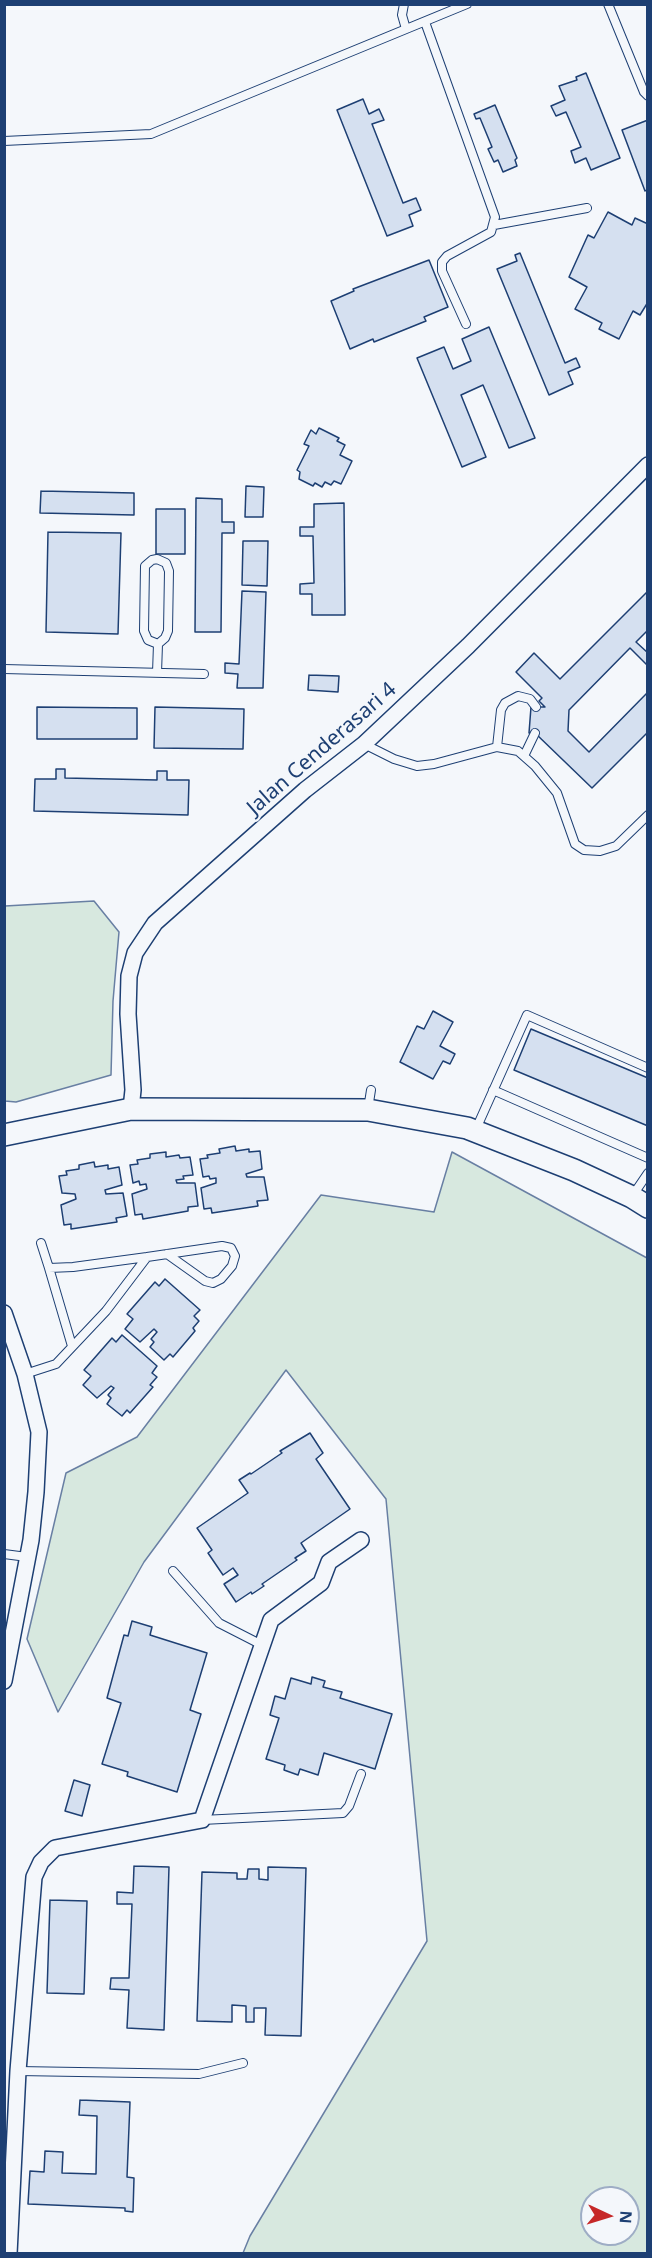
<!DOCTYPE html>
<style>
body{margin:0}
#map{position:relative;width:652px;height:2258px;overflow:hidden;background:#f4f7fb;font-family:"Noto Sans",sans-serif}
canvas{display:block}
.frame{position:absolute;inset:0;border:6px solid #1d3f73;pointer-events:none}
.north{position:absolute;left:580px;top:2186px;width:60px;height:60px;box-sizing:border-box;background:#f4f7fb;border:2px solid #9eadc5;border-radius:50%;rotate:94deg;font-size:16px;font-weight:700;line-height:24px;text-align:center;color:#1d3f73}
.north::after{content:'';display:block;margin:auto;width:21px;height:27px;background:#c62828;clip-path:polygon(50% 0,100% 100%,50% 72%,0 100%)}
</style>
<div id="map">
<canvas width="652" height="2258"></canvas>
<div class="frame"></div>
<div class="north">N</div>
</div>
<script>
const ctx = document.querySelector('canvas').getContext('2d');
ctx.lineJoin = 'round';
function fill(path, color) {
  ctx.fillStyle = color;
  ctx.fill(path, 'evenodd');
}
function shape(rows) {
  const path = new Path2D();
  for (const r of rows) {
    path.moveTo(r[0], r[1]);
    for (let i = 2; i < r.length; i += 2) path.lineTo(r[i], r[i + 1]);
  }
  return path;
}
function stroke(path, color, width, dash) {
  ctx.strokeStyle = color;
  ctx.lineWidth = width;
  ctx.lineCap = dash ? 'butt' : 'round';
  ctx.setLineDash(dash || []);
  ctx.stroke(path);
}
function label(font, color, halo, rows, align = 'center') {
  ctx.font = font + ' "Noto Sans",sans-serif';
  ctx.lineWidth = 4.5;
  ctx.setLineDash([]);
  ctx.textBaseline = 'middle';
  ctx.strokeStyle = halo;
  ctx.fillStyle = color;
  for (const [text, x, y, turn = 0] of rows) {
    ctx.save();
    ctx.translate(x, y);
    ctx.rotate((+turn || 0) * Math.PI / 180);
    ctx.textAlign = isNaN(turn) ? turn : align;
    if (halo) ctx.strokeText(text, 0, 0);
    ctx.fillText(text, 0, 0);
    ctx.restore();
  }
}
const green = shape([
 [94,901,119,932,113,1001,111,1075,16,1102,5,1101,5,906,94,901],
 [452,1152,647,1258,647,2253,243,2253,250,2236,427,1941,386,1499,286,1370,144,1562,58,1712,27,1639,66,1473,137,1437,321,1195,434,1212,452,1152],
 [592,2198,628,2198,628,2234,592,2234,592,2198]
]);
fill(green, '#d7e8df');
stroke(green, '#687fa3', 1.5);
const building = shape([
 [586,73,620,158,591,170,586,158,575,163,571,151,581,147,566,112,556,116,551,106,565,100,559,86,577,80,576,77,586,73],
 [363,99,369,114,379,109,384,120,372,124,403,203,416,198,421,210,409,215,413,226,387,236,337,110,363,99],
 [495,105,517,158,515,160,517,166,503,172,498,160,494,162,488,149,492,147,480,118,476,119,474,114,495,105],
 [648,120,648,189,645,191,622,130,648,120],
 [608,212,632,225,635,218,648,224,648,302,640,315,633,311,619,339,599,329,602,323,575,309,587,287,569,277,588,235,594,238,608,212],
 [520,253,565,363,576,358,580,367,568,372,573,384,549,395,497,269,517,261,515,255,520,253],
 [429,260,448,307,424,317,426,321,374,342,373,339,350,349,331,301,354,291,353,289,429,260],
 [489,327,535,438,509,448,483,385,461,395,486,457,462,467,417,358,444,347,453,369,471,361,462,339,489,327],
 [319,428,339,438,337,441,345,445,340,455,352,461,341,484,334,481,331,485,325,482,322,487,315,483,313,486,299,479,300,472,297,470,309,446,304,444,311,430,316,434,319,428],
 [246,486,264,487,263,517,245,517,246,486],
 [41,491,134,493,134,515,40,513,41,491],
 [196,498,222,499,222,522,234,522,234,533,222,533,221,632,195,632,196,498],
 [344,503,345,615,312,615,312,594,300,594,300,584,314,583,313,536,300,536,300,527,314,527,314,504,344,503],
 [156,509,185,509,185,554,156,554,156,509],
 [48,532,121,533,118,634,46,632,48,532],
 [243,541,268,541,267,586,242,585,243,541],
 [242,591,266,592,263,688,237,688,238,674,225,673,225,663,239,664,242,591],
 [648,591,648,630,636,642,648,653,648,666,630,648,569,710,568,731,589,752,648,692,648,732,592,788,535,733,529,733,531,707,545,707,539,701,542,698,516,672,534,653,560,679,648,591],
 [309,675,339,676,338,692,308,690,309,675],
 [37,707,137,708,137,739,37,739,37,707],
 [155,707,244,709,243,749,154,748,155,707],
 [56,769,65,769,65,778,157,780,157,771,167,771,167,780,189,780,188,815,34,811,35,779,56,779,56,769],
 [433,1011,453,1022,440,1046,455,1054,450,1064,443,1061,433,1079,400,1062,417,1026,424,1029,433,1011],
 [531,1029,648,1078,648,1126,514,1070,531,1029],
 [235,1146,236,1151,249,1149,249,1152,260,1151,262,1169,246,1174,247,1177,264,1177,268,1200,257,1201,258,1206,212,1213,211,1208,204,1209,201,1188,216,1183,216,1178,210,1179,209,1176,203,1177,200,1159,208,1158,207,1155,220,1153,219,1149,235,1146],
 [166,1152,166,1157,179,1155,180,1158,190,1157,193,1175,183,1176,184,1179,176,1180,177,1183,195,1183,198,1206,188,1207,188,1211,143,1219,142,1214,135,1215,132,1194,147,1189,146,1184,140,1185,139,1181,133,1183,130,1165,138,1164,137,1160,150,1158,150,1154,166,1152],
 [94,1162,95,1167,108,1165,108,1169,119,1167,122,1185,105,1190,106,1194,123,1193,127,1216,116,1218,117,1222,71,1229,71,1224,64,1225,61,1205,76,1199,75,1194,62,1193,59,1176,67,1175,66,1171,79,1169,79,1165,94,1162],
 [165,1279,200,1310,194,1316,199,1321,193,1328,195,1331,173,1357,170,1354,164,1360,150,1347,154,1342,151,1339,157,1332,154,1329,140,1342,125,1329,133,1319,127,1314,155,1282,159,1286,165,1279],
 [122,1335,157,1366,152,1373,157,1377,150,1385,153,1387,130,1413,127,1410,122,1416,107,1404,111,1398,108,1395,114,1388,111,1386,97,1398,83,1385,91,1376,84,1370,112,1338,116,1342,122,1335],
 [310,1433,323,1453,316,1459,350,1509,301,1543,306,1551,295,1558,297,1560,262,1584,264,1586,252,1594,251,1592,236,1602,224,1584,238,1575,233,1568,223,1575,208,1553,212,1550,197,1528,248,1493,239,1480,250,1473,251,1474,282,1453,280,1451,310,1433],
 [132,1621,152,1627,150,1635,207,1653,190,1710,201,1714,177,1792,127,1776,128,1772,102,1764,121,1703,107,1698,124,1635,128,1636,132,1621],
 [312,1677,325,1681,323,1687,342,1692,340,1698,392,1714,375,1769,324,1753,318,1775,300,1769,298,1775,284,1770,285,1765,266,1759,279,1718,270,1715,275,1696,285,1699,291,1678,311,1684,312,1677],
 [74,1780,90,1785,82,1816,65,1811,74,1780],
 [134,1866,169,1867,164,2030,127,2028,129,1990,110,1989,111,1978,129,1978,132,1904,117,1904,117,1892,133,1893,134,1866],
 [268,1867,306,1868,301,2036,265,2035,266,2008,254,2008,254,2022,246,2022,246,2006,232,2005,232,2022,197,2021,202,1872,237,1873,237,1879,247,1879,248,1869,259,1869,259,1879,268,1880,268,1867],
 [50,1900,87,1901,84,1994,47,1993,50,1900],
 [80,2100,130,2102,127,2177,134,2178,133,2212,125,2211,125,2208,28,2204,30,2171,44,2172,45,2151,63,2152,62,2173,96,2174,97,2116,79,2115,80,2100]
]);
fill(building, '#d5e0f0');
stroke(building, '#1d3f73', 1.5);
const lane = shape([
 [404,4,402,15,406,29],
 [608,4,644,92,648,96],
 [425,22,495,217,491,232,447,256,442,262,442,271,466,324],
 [4,141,151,134,467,4],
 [494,225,587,208],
 [4,669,204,674],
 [157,673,158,644,165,638,168,631,169,571,166,563,157,559,152,560,145,566,144,631,148,640,158,644],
 [364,744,394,759,417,766,434,764,497,747,518,751,535,766,557,793,575,844,584,850,600,851,616,846,648,815],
 [497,747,501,710,505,703,518,696,530,699,536,707],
 [524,756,535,733],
 [493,1090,648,1158],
 [368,1109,371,1090],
 [476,1129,527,1015,648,1068],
 [633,1195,648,1173],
 [41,1243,49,1268,73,1267,147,1257],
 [49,1268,72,1346],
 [25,1374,56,1364,106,1311,147,1257,222,1246,231,1248,235,1256,232,1266,221,1279,213,1283,205,1281,167,1254],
 [4,1554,27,1557],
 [173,1571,219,1623,262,1645],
 [202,1820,343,1813,349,1806,361,1774],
 [18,2071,199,2074,243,2063]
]);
const street = shape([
 [131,1109,133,1090,128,1014,129,976,135,953,155,923,305,790,364,744,468,646,648,465],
 [4,1313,25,1374,39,1432,36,1492,31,1540,4,1681],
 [9,2254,18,2071,34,1877,41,1862,55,1848,202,1820,271,1620,321,1583,329,1562,361,1540]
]);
const secondary = shape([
 [4,1135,131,1109,368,1110,467,1128,574,1170,632,1197,648,1207]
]);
stroke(lane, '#1d3f73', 10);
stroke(street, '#1d3f73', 18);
stroke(secondary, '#1d3f73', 24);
stroke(lane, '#f4f7fb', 8);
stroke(street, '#f4f7fb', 15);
stroke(secondary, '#f4f7fb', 21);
label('21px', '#1d3f73', '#f4f7fb', [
 ["Jalan Cenderasari 4",322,749,-41]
]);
</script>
